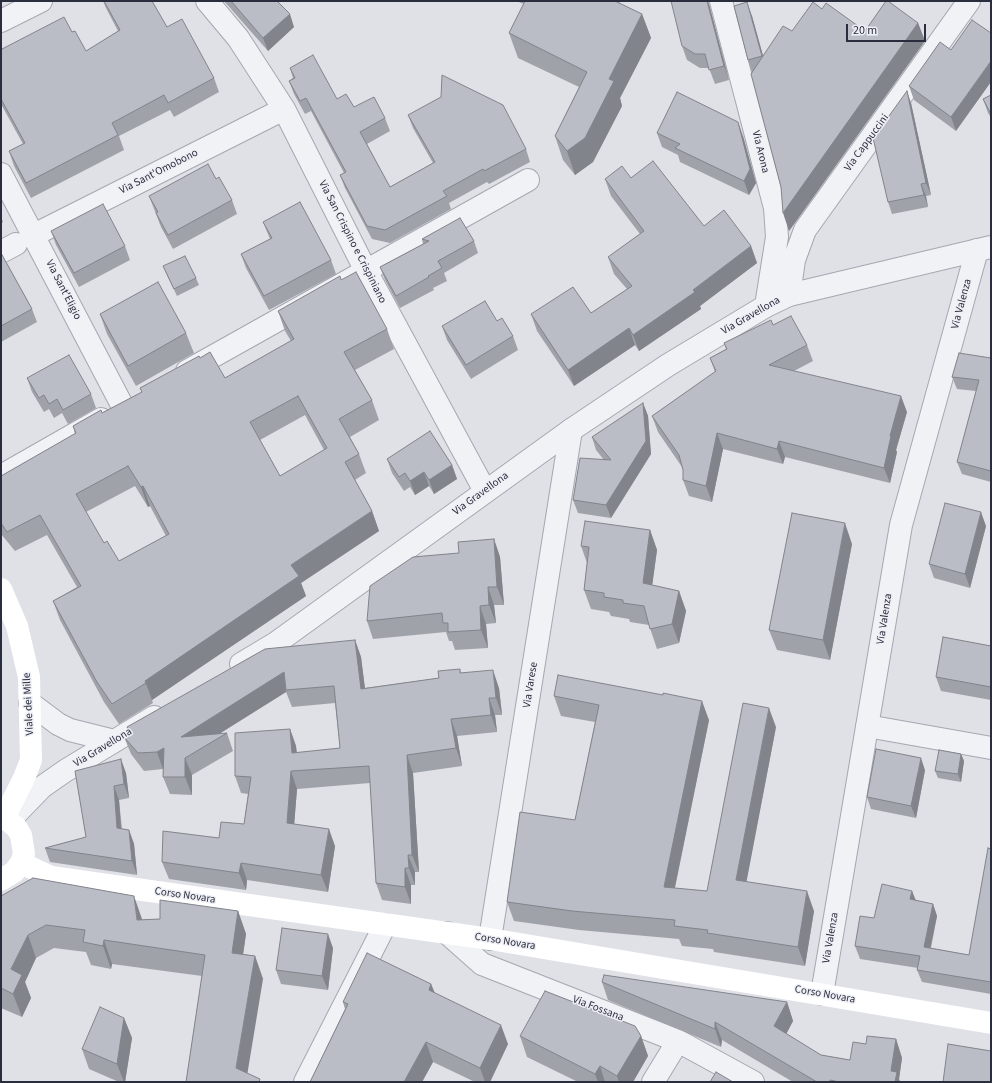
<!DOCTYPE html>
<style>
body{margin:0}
#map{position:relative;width:992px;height:1083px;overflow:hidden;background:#dfe1e7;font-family:"Source Sans 3",sans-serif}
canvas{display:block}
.frame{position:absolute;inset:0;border:2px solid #2a2d3d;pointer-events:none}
.scale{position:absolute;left:846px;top:24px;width:80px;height:18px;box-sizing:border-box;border:2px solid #2a2d3d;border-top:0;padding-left:5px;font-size:12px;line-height:14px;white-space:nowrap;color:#2a2d3d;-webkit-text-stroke:3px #eef0f5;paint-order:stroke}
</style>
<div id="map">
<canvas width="992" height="1083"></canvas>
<div class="frame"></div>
<div class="scale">20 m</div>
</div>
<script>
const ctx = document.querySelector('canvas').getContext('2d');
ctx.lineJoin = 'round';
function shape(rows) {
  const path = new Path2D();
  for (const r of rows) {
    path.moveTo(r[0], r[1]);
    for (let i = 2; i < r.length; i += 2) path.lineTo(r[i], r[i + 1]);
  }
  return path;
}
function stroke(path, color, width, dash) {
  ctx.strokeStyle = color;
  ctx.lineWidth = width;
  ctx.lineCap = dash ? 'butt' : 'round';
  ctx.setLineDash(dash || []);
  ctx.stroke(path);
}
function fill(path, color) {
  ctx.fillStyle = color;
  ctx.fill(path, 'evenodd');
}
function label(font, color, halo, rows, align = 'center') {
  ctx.font = font + ' "Source Sans 3",sans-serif';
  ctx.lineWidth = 3;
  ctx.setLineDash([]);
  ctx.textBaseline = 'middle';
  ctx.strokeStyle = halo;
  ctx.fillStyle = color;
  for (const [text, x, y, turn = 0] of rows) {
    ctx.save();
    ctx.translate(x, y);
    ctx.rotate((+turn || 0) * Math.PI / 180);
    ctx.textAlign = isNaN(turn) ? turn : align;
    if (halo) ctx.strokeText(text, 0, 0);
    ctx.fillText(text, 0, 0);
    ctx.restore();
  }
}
const minor = shape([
 [207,1,238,38,284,109,366,271,485,491],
 [721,1,775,208,777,237,766,306],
 [1,21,41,1],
 [1,174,123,407],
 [34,235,284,109],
 [1,252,16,244],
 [789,295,794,260,805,230,969,1],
 [187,371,528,180],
 [1,476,101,419],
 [867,726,991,748],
 [447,933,482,964,678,1041,753,1082],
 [490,939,571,430],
 [822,994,901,525,977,250],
 [305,1082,385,925],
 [653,1082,678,1041]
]);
const tertiary = shape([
 [241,664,276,643,571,430,668,365,766,306,789,295,991,247],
 [30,703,58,724,70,730,114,741],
 [9,821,42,787,65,771,154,717]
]);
stroke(minor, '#a5a7b1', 24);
stroke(tertiary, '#a5a7b1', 24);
stroke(minor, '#f1f2f6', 22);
stroke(tertiary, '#f1f2f6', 22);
stroke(shape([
 [1,589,17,626,29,677,31,760,24,778,4,818],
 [1,816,16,827,21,835,24,854,21,863,14,872,1,880],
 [21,863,51,877,490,939,991,1023]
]), '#fff', 22);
fill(shape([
 [103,1,152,1,167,27,214,78,219,92,174,117,170,110,119,136,124,150,31,198,14,166,9,151,23,144,1,104,1,47,2,49,72,32,86,51,118,31,106,8],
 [224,1,277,1,294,27,268,51],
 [516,1,619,1,620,4,642,14,651,38,620,98,622,106,593,162,575,175,563,160,555,136,579,87,518,58,509,33,524,4],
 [709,4,729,80,715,84,709,68,700,68,687,60,682,46],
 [822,9,865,31,918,23,925,41,789,231,781,187,752,72,748,60,752,16,763,56,792,31],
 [951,50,956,131,914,100,909,86],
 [290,68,337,99,354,107,385,118,390,131,367,144,390,187,433,163,413,128,408,115,526,149,530,162,489,184,487,182,449,203,451,209,390,243,372,239,345,188,340,175,344,173,311,111,305,114,294,94,289,81,293,78],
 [991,95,991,118,988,113,983,99],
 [911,103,931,195,926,196,928,207,892,214,888,202],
 [657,133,743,136,756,183,749,195,680,162,678,155,662,147],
 [631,178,704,226,751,246,757,263,700,306,701,309,639,351,635,345,574,386,537,331,531,314,591,313,627,289,614,274,608,257,640,234,611,196,605,179],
 [216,179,232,200,237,214,173,249,161,227,149,196],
 [1,216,3,222,1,224],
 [263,222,331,260,336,274,269,310,246,268,241,254,270,239],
 [51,231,125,246,130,260,79,287,56,245],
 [422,239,474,241,478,253,444,273,447,281,433,288,434,290,400,308,385,280,380,267,423,244],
 [1,253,32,309,37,322,1,342],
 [163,266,196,278,199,285,177,296,166,273],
 [341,280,387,329,394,349,355,370,372,400,379,420,350,437,359,454,366,473,355,480,372,511,379,531,301,583,306,596,152,700,153,703,119,724,104,702,60,620,53,601,77,587,47,535,15,551,1,534,1,476,75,434,73,426,102,413,142,392,140,388,200,358,225,378,291,341,285,331,278,311],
 [305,415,324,450,280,476,260,440],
 [135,486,148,507,150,506,166,536,119,561,104,543,86,512],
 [100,314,186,333,194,353,136,386,107,334],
 [497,321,513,336,518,350,471,379,447,340,442,326],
 [773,325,807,345,813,361,794,371,907,412,896,450,897,452,890,483,785,457,783,464,723,449,712,502,689,496,683,480,683,470,682,467,658,432,652,416,715,372,710,358,726,349,724,343],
 [991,358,991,482,962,474,957,462,976,391,957,389,952,377],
 [27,378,91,394,96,408,68,424,62,413,54,418,49,409,44,412,32,392],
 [643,403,648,416,651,454,611,518,578,513,573,500,604,460,596,450,592,437],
 [387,459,452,465,457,479,434,494,429,486,415,495,410,487,404,491,392,473],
 [986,526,970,588,934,578,929,564],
 [650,530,657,550,652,585,679,591,686,611,679,643,657,649,649,625,630,622,629,619,611,616,609,612,591,609,584,590,587,563,581,546],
 [494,539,500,557,504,605,494,605,496,623,486,624,488,648,455,650,452,641,449,641,446,632,373,639,367,621,459,553],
 [852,544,830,660,777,650,769,630],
 [355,640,361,657,365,688,439,678,460,669,461,673,499,688,502,715,495,715,497,732,457,736,462,766,413,773,419,872,415,872,415,885,411,885,411,904,382,900,376,883,370,783,297,789,294,824,335,846,328,892,247,880,246,890,169,879,162,862,219,838,244,824,248,794,241,793,235,776,290,729,296,746,297,753,340,748,335,703,292,707,286,692,219,734,227,733,233,751,192,775,192,795,170,794,163,777,163,769,144,771,131,754,124,737,129,734,127,727],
 [991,646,991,700,941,691,936,677],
 [554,696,709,720,675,888,707,891,776,727,746,882,814,911,805,966,714,952,713,949,682,946,679,939,579,930,514,921,507,902,575,820,595,722,561,716],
 [961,754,964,761,961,782,938,778,935,771],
 [925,770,916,818,871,809,867,797],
 [75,771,126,773,129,798,119,800,122,829,129,830,134,844,137,875,50,862,45,848,86,837],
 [991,849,991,994,922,982,917,970,918,968,860,959,855,946,874,918,912,891,915,900,933,904,937,916,931,948,969,955],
 [1,896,142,920,160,919,238,911,246,934,243,954,255,956,263,979,186,1082,202,976,112,964,111,969,91,965,86,952,54,948,36,958,25,982,31,998,22,1017,1,1008],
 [333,948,328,990,281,984,276,970],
 [602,982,787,1002,793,1021,786,1034,821,1055,850,1060,866,1044,896,1039,902,1058,899,1079,900,1082,793,1082,722,1040,721,1047,608,1000],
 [431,984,435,993,508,1044,490,1082,475,1082,433,1062,422,1082,310,1082,345,1009,343,1002],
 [124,1018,132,1038,125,1082,119,1082,89,1069,82,1049],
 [520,1036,641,1036,648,1056,633,1082,578,1082,527,1057]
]), '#a0a2aa');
fill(shape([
 [707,1,708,1,709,4,729,80,724,66],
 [747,2,752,16,767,70,762,56],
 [290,14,294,27,268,51,263,38],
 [642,14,651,38,620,98,622,106,593,162,575,175,567,151,609,79],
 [918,23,925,41,789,231,783,213],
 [991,61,991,82,956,131,951,117],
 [907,91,911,103,931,195,926,183],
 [738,122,743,136,756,183,749,195,744,181],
 [921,184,926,196,928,207,924,195],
 [751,246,757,263,700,306,701,309,639,351,633,335,693,290],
 [629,328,635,345,574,386,568,370],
 [901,396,907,412,896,450,897,452,890,483,884,468,890,436],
 [643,403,648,416,651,454,611,518,606,505],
 [717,433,723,449,712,502,706,486],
 [779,441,785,457,783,464,777,449],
 [452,465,457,479,434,494,429,480],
 [424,472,429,486,415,495,410,481],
 [143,486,150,506,148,507,141,487],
 [372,511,379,531,301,583,306,596,152,700,145,681,291,565],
 [981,512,986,526,970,588,965,574],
 [845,523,852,544,830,660,823,640],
 [650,530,657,550,650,602,643,583],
 [494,539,500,557,504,605,497,587],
 [488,587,494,605,496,623,489,605],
 [679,591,686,611,679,643,672,624],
 [480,606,486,624,488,648,481,630],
 [355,640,361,657,367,706,361,689],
 [493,670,499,688,502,715,496,698],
 [284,672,286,692,187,754,181,737],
 [489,698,495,715,497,732,491,715],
 [702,701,709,720,671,906,664,887],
 [769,708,776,727,743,900,736,880],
 [451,719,457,736,462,766,456,748],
 [290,729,296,746,298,770,292,753],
 [164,748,163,769,157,752],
 [961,754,964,761,961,782,958,774],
 [407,755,413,773,419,872,412,855],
 [185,758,192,775,192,795,185,777],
 [921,758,925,770,916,818,911,806],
 [121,759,126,773,129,798,124,784],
 [291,771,297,789,293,840,287,823],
 [114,786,119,800,122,842,117,828],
 [329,829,335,846,328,892,321,875],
 [129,830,134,844,137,875,132,861],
 [408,855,415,872,415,885,409,868],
 [241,863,247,880,246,890,239,873],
 [405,868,411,885,411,904,405,887],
 [807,891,814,911,805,966,798,947],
 [912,891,917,903,910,899],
 [134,896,142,919,145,943,137,920],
 [933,904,937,916,928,959,924,947],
 [238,911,246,934,240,976,232,953],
 [328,934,333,948,328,990,322,976],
 [28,935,36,958,25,982,31,998,22,1017,13,994,11,969],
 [104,940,112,964,111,969,103,946],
 [255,956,263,979,246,1082,236,1068],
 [431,984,439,1004,429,990],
 [787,1002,793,1021,781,1044,774,1026],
 [124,1018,132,1038,125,1082,124,1082,117,1064],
 [715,1022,722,1040,721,1047,715,1029],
 [501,1025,508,1044,490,1082,485,1082,480,1068],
 [641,1036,648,1056,633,1082,619,1082,617,1076],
 [896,1039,902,1058,899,1079,900,1082,895,1082,891,1071],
 [426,1042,433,1062,422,1082,404,1082],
 [600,1066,605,1082,598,1082,595,1074]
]), '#82848b');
const building = shape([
 [104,1,152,1,167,27,182,19,214,78,168,103,164,95,112,123,118,135,26,183,9,151,25,143,1,99,1,47,2,49,64,17,72,32,75,31,86,51,120,30,104,1],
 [231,1,277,1,290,14,263,38,231,1],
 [525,1,615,1,642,14,609,79,614,81,585,138,567,151,555,136,587,72,509,33,525,1],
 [671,1,707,1,724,66,709,70,705,54,695,54,682,46,671,1],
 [886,1,888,1,918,23,783,213,781,187,751,74,783,26,792,31,813,2,822,9,826,3,865,31,886,1],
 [747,2,762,56,748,60,734,6,747,2],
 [972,20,991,33,991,61,951,117,909,86,940,42,951,50,972,20],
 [313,55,337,99,346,94,354,107,374,97,385,118,360,132,390,187,435,162,408,115,441,97,442,75,503,105,526,149,484,171,483,169,443,191,447,196,385,230,367,226,340,175,346,172,306,98,300,101,289,81,295,78,290,68,313,55],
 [907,91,926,183,921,184,924,195,888,202,873,138,907,91],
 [677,92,738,122,750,169,744,181,675,148,680,144,657,133,677,92],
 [991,95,991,114,983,99,991,95],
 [653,161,704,226,724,210,751,246,693,290,695,292,633,335,629,328,568,370,531,314,573,287,591,313,632,286,608,257,644,231,605,179,622,166,631,178,653,161],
 [208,164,216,179,219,177,232,200,168,235,156,213,158,212,149,196,208,164],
 [300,202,331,260,264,296,241,254,272,238,263,222,300,202],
 [103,204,125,246,74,273,51,231,103,204],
 [460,218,474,241,438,261,442,268,428,276,429,277,396,296,380,267,429,241,422,239,460,218],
 [1,253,32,309,1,326,1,253],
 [185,256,196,278,174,289,163,266,185,256],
 [356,272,387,329,344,352,372,400,339,419,359,454,345,462,372,511,291,565,299,576,145,681,146,683,112,704,97,682,53,601,81,586,40,515,7,532,1,523,1,476,76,433,73,426,101,410,102,413,142,392,140,388,199,356,200,358,210,352,225,378,294,339,278,311,340,276,341,280,356,272],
 [298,396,327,448,280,476,250,422,298,396],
 [128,466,141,487,143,486,169,534,119,561,107,541,104,543,76,494,128,466],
 [158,282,186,333,128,366,100,314,158,282],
 [485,301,497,321,502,318,513,336,466,365,442,326,485,301],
 [791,316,807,345,769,365,901,396,890,436,891,436,884,468,779,441,777,449,717,433,706,486,683,480,683,470,679,455,652,416,716,371,710,358,727,349,724,343,771,320,773,325,791,316],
 [959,353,991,358,991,471,957,462,979,380,952,377,959,353],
 [69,355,91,394,63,410,57,399,49,404,44,395,39,398,27,378,69,355],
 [643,403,646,441,606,505,573,500,580,458,611,460,592,437,643,403],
 [430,431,452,465,429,480,424,472,410,481,405,473,399,477,387,459,430,431],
 [945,503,981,512,965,574,929,564,945,503],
 [792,513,845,523,823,640,769,630,792,513],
 [585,521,650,530,643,583,679,591,672,624,650,629,644,606,623,603,623,600,604,597,604,593,584,590,589,547,581,546,585,521],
 [494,539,497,587,488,587,489,605,480,606,481,630,448,632,448,623,443,623,442,613,367,621,370,586,413,557,459,553,458,542,494,539],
 [943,637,991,646,991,687,936,677,943,637],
 [355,640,361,689,439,678,438,671,460,669,460,673,493,670,496,698,489,698,491,715,451,719,456,748,407,755,412,855,408,855,409,868,405,868,405,887,376,883,369,766,291,771,287,823,329,829,321,875,241,863,239,873,162,862,163,831,219,838,221,822,244,824,251,777,235,776,235,733,290,729,292,753,340,748,334,686,286,690,284,672,181,737,227,733,185,758,185,777,163,777,164,748,157,752,138,753,124,737,130,733,127,727,265,649,355,640],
 [558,675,663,695,663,693,702,701,664,887,707,891,743,703,769,708,736,880,807,891,798,947,707,933,708,930,674,926,675,920,572,911,507,902,520,812,575,820,599,705,554,696,558,675],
 [876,749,921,758,911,806,867,797,876,749],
 [939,750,961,754,958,774,935,771,939,750],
 [121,759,124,784,114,786,117,828,129,830,132,861,45,848,86,837,75,771,121,759],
 [988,848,991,849,991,982,917,970,920,956,855,946,860,916,874,918,882,884,912,891,910,899,933,904,924,947,969,955,988,848],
 [33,878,134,896,137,920,160,919,160,900,238,911,232,953,255,956,236,1068,260,1079,259,1082,186,1082,205,955,104,940,103,946,83,942,85,930,46,925,28,935,11,969,22,975,13,994,1,988,1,896,33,878],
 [282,928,328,934,322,976,276,970,282,928],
 [367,953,431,984,429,990,501,1025,480,1068,426,1042,404,1082,310,1082,348,1004,343,1002,367,953],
 [604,975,787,1002,774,1026,821,1055,850,1060,853,1042,866,1044,867,1036,896,1039,891,1071,897,1072,895,1082,839,1082,830,1080,830,1082,817,1082,715,1022,715,1029,602,982,604,975],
 [545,991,635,1026,641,1036,617,1076,600,1066,595,1074,520,1036,545,991],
 [100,1007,124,1018,117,1064,82,1049,100,1007],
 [948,1044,991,1051,991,1082,943,1082,948,1044],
 [716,1072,733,1082,710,1082,716,1072]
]);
fill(building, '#babcc6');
stroke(building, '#82848b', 1);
label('11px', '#2a2d3d', '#eef0f5', [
 ["Via Cappuccini",867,143,-54],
 ["Via Arona",760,152,76],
 ["Via Sant'Omobono",159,172,-27],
 ["Via San Crispino e Crispiniano",352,242,63],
 ["Via Sant'Eligio",63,290,63],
 ["Via Valenza",962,304,-75],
 ["Via Gravellona",751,316,-30],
 ["Via Gravellona",481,494,-36],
 ["Via Valenza",885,619,-81],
 ["Via Varese",531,685,-81],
 ["Viale dei Mille",29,704,-93],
 ["Via Gravellona",103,748,-31],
 ["Corso Novara",185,896,8],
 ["Via Valenza",831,938,-80],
 ["Corso Novara",505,942,9],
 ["Corso Novara",825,995,10],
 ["Via Fossana",598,1009,21]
]);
</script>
